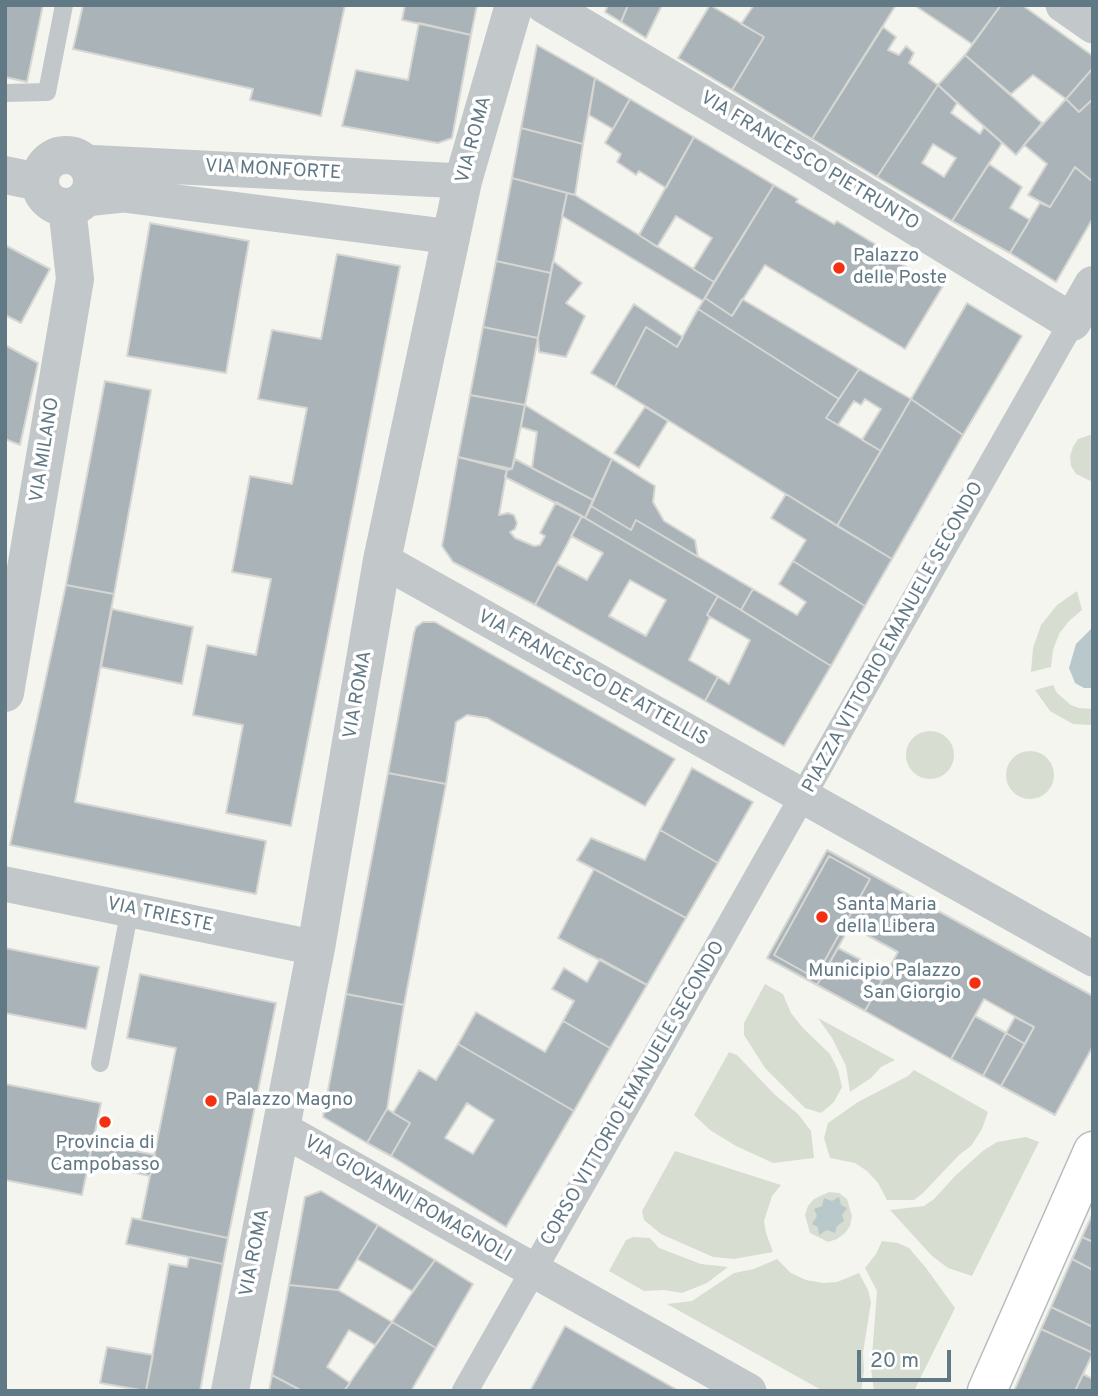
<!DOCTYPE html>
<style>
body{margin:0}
#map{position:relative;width:1098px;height:1396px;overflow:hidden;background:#f5f5f0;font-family:Overpass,sans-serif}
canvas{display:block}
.frame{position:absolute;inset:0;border:7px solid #617885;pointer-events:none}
.scale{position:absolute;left:857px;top:1350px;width:94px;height:32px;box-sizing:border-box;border:4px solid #617885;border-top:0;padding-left:9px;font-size:21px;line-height:24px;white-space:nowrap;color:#617885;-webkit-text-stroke:5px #fff;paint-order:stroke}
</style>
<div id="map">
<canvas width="1098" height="1396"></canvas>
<div class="frame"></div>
<div class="scale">20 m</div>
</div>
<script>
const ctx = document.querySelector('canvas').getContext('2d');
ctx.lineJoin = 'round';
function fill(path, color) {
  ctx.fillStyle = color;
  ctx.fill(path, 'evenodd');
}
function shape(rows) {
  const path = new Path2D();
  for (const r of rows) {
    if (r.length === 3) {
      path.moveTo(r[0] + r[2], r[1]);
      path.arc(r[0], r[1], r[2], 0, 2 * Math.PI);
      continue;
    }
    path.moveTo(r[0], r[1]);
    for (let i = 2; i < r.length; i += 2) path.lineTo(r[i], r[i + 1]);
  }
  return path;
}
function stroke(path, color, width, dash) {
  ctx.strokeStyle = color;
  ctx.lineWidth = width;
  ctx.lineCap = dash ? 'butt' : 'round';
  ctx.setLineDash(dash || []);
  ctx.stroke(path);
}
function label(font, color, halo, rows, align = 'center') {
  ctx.font = font + ' Overpass,sans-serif';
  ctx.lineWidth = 7;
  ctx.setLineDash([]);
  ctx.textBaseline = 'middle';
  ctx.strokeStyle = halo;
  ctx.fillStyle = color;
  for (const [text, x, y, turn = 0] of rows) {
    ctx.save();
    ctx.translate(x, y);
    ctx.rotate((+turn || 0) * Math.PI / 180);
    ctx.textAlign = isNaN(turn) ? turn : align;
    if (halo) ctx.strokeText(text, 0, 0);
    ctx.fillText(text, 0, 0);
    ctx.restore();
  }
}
fill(shape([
 [1093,434,1093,482,1076,474,1071,466,1070,456,1073,447,1078,439],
 [1077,591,1082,610,1069,621,1059,634,1053,650,1051,667,1031,672,1033,648,1041,625,1057,605],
 [1053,685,1057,693,1071,705,1079,708,1093,709,1093,725,1073,724,1050,711,1035,690],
 [930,755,24],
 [1030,775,24],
 [765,984,783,994,791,1013,802,1027,830,1054,838,1070,842,1087,834,1102,821,1113,805,1108,765,1068,744,1035,744,1023],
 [818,1018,895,1060,881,1067,871,1078,850,1092,846,1066,832,1038],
 [729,1052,737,1055,774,1094,798,1114,811,1131,814,1158,773,1163,736,1146,710,1130,694,1115],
 [914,1070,988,1112,982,1129,971,1146,959,1155,923,1193,914,1200,887,1200,878,1183,867,1171,855,1163,830,1158,824,1138,828,1123,858,1102,908,1076],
 [1026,1137,1039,1142,972,1276,948,1268,932,1256,890,1210,924,1206,934,1199,955,1176,984,1150,997,1142],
 [675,1151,781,1185,772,1196,764,1221,766,1233,773,1252,734,1259,713,1257,661,1234,644,1220,642,1211],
 [829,1192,839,1193,847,1199,852,1216,850,1226,845,1233,837,1239,828,1242,810,1233,805,1215,808,1206,814,1199],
 [633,1237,650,1238,659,1248,701,1264,728,1267,707,1283,682,1293,664,1290,644,1291,609,1271,626,1240],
 [882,1241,898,1243,909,1248,926,1268,955,1308,914,1391,874,1391,871,1369,877,1291,865,1268,876,1254],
 [777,1259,791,1273,806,1280,823,1283,837,1282,859,1273,868,1290,871,1302,863,1353,864,1371,861,1391,823,1391,667,1304,692,1301,734,1273,754,1269]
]), '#d7ddd1');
fill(shape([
 [1093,627,1093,688,1084,688,1075,683,1069,668,1076,644],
 [839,1197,841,1205,847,1208,842,1215,844,1221,837,1226,835,1233,827,1230,819,1235,818,1227,812,1224,817,1216,814,1209,822,1206,824,1198,832,1201]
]), '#b8c8cb');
const building = shape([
 [5,5,43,5,27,82,5,77,5,5],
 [83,5,345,5,321,116,250,100,253,89,73,49,83,5],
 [405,5,477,5,471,35,402,20,405,5],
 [608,5,628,5,621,22,605,12,608,5],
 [628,5,662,5,646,38,621,22,628,5],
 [710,5,764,37,732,90,678,58,710,5],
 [754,5,896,5,812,139,732,90,764,37,741,24,754,5],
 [914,5,1001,5,972,44,914,5],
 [1001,5,1022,5,1093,56,1093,68,1066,99,1033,75,1011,94,965,55,1001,5],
 [419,23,471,35,452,138,438,143,342,126,356,70,408,80,419,23],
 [883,27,896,37,888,50,899,55,906,46,914,53,909,63,938,85,877,177,812,139,883,27],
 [537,45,595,78,583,144,521,128,537,45],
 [965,55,1042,123,1016,155,938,85,965,55],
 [1093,68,1093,99,1079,112,1066,99,1093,68],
 [595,78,630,99,613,129,589,115,595,78],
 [938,85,957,103,951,113,980,134,984,127,1002,143,952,221,877,177,938,85],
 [933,144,956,158,944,177,922,163,933,144],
 [630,99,694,137,666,188,639,171,636,175,617,162,621,154,605,143,630,99],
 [1066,99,1079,112,1093,99,1093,182,1075,167,1050,207,1028,195,1047,164,1024,145,1066,99],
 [521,128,583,144,575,195,512,178,521,128],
 [694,137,774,185,714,282,693,269,712,238,676,216,657,247,639,235,694,137],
 [989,164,1022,187,1010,208,1030,220,1010,253,952,221,989,164],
 [1075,167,1093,182,1093,218,1056,282,1010,253,1040,203,1050,207,1075,167],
 [512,178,567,193,551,273,496,261,512,178],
 [774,185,798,199,796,202,834,224,837,221,883,249,882,252,918,274,920,271,943,286,905,349,765,265,732,316,705,298,774,185],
 [567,193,575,195,714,282,703,301,562,216,567,193],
 [150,223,249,241,226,373,127,356,150,223],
 [5,245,50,269,21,323,5,315,5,245],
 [337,254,400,266,291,826,226,813,243,725,193,715,207,645,256,655,271,579,232,572,250,476,292,484,307,408,258,399,272,330,321,339,337,254],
 [496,261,551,273,538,338,483,327,496,261],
 [553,261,582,283,566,303,585,316,566,357,539,352,538,338,553,261],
 [705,298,732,316,742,299,859,369,839,399,698,309,705,298],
 [967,303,1022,336,963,435,911,399,967,303],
 [634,304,683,337,677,347,646,327,615,387,591,373,634,304],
 [698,309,839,399,826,418,881,451,837,526,615,387,646,327,677,347,698,309],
 [483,327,538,338,525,405,470,395,483,327],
 [5,345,38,363,20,445,5,439,5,345],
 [859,369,911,399,881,451,862,440,881,409,865,399,861,405,854,401,838,425,826,418,859,369],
 [105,381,151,390,114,594,66,585,105,381],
 [470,395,525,405,512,469,458,457,470,395],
 [911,399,963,435,892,559,837,526,911,399],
 [525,405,612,459,593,500,532,468,537,432,521,427,525,405],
 [645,407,668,421,639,468,614,453,645,407],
 [458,457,507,470,499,515,508,513,514,515,517,523,515,529,510,532,515,538,534,546,540,545,545,536,540,533,556,502,582,516,535,605,453,562,442,546,458,457],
 [515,459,593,500,585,518,505,477,507,470,512,469,515,459],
 [612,459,655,486,653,502,664,521,695,540,698,557,636,520,631,530,591,506,612,459],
 [786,494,892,559,865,606,793,561,806,540,771,518,786,494],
 [591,506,631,530,636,520,753,589,741,610,585,518,591,506],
 [582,516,718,596,707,615,710,617,689,660,718,677,705,701,535,605,557,564,587,580,603,553,571,536,582,516],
 [630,580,666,600,646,636,609,616,630,580],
 [793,561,865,606,831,666,741,610,753,589,797,615,806,602,779,584,793,561],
 [66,585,114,594,75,802,266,841,256,894,10,845,66,585],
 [718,596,831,666,784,746,705,701,718,677,729,684,750,640,707,615,718,596],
 [112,609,193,627,182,684,101,667,112,609],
 [423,622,435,622,675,759,645,806,487,718,467,715,456,722,446,784,388,773,414,633,416,627,423,622],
 [692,768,753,802,718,863,660,830,692,768],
 [388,773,446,784,404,1005,346,994,388,773],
 [660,830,718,863,686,918,577,860,591,838,645,860,660,830],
 [827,850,1093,996,1093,1046,1055,1115,1001,1086,1034,1027,984,999,951,1059,865,1011,898,952,850,926,817,985,767,958,827,850],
 [829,856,870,879,815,978,774,955,829,856],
 [829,856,870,879,815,978,774,955,829,856],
 [594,869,686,918,647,985,558,938,594,869],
 [5,948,99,967,86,1029,5,1013,5,948],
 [838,948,863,961,860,968,882,981,865,1011,817,985,838,948],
 [600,959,647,985,610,1048,563,1021,574,1001,552,989,564,968,587,982,600,959],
 [140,974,276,1003,228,1238,141,1220,176,1048,127,1038,140,974],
 [346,994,404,1005,387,1109,367,1143,323,1117,346,994],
 [476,1012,545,1052,563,1021,610,1048,574,1111,458,1044,476,1012],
 [975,1016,1006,1033,983,1076,951,1059,975,1016],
 [1015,1017,1034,1027,1025,1044,1006,1033,1015,1017],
 [1006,1033,1025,1044,1001,1086,983,1076,1006,1033],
 [458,1044,574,1111,506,1227,391,1156,410,1123,393,1113,419,1070,436,1080,458,1044],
 [467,1103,494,1120,473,1154,445,1138,467,1103],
 [5,1084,101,1103,82,1195,5,1180,5,1084],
 [387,1109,410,1123,391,1156,367,1143,387,1109],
 [92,1142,155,1155,150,1176,88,1163,92,1142],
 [321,1191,378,1225,338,1290,289,1285,305,1197,321,1191],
 [1093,1213,1093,1242,1082,1237,1093,1213],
 [132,1218,228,1238,223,1264,126,1244,132,1218],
 [378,1225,435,1260,412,1291,357,1259,378,1225],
 [1082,1237,1093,1242,1093,1270,1072,1259,1082,1237],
 [189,1257,223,1264,200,1391,146,1391,169,1264,187,1267,189,1257],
 [1072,1259,1093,1270,1093,1327,1051,1307,1072,1259],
 [435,1260,473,1284,436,1348,392,1322,435,1260],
 [289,1285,338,1290,392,1322,375,1345,349,1330,327,1367,350,1383,344,1391,302,1391,272,1375,289,1285],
 [1051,1307,1093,1327,1093,1353,1041,1329,1051,1307],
 [392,1322,436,1348,411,1391,344,1391,392,1322],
 [565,1326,679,1391,530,1391,565,1326],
 [1041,1329,1093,1353,1075,1391,1014,1391,1041,1329],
 [107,1347,153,1355,146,1391,100,1383,107,1347],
 [1083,1374,1093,1379,1093,1391,1075,1391,1083,1374],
 [272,1375,302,1391,269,1391,272,1375]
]);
fill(building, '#aab4b8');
stroke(building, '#d6d6d3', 2);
const secondary = shape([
 [987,1391,1093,1151]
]);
stroke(secondary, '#b6bcc0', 41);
stroke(shape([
 [5,93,47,92,64,5],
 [100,1063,130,909]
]), '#c2c7ca', 18);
stroke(shape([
 [465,1391,1072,322]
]), '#c2c7ca', 26);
stroke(shape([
 [1063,5,1093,26],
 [83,162,463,181],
 [85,199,123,195,452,237],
 [382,560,1093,959],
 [5,884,316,948],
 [280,1128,749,1391]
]), '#c2c7ca', 35);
stroke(shape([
 [545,5,797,154,1072,322,1093,285],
 [66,181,26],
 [5,175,39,182],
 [5,693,75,279,67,207],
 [230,1391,316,948,382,560,463,181,514,5]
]), '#c2c7ca', 38);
stroke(secondary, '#fff', 38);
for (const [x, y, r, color] of [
 [839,268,7,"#f43012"],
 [822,917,7,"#f43012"],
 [975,983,7,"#f43012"],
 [211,1101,7,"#f43012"],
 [105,1122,7,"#f43012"]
]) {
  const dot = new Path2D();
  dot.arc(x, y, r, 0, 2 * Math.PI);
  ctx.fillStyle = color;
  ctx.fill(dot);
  stroke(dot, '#fff', 2.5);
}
label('19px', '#617885', '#fff', [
 ["VIA ROMA",475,140,-75],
 ["VIA FRANCESCO PIETRUNTO",809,162,31],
 ["VIA MONFORTE",273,171,3],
 ["VIA MILANO",46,450,-81],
 ["PIAZZA VITTORIO EMANUELE SECONDO",894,638,-61],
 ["VIA FRANCESCO DE ATTELLIS",592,679,29],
 ["VIA ROMA",359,695,-80],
 ["VIA TRIESTE",160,916,12],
 ["CORSO VITTORIO EMANUELE SECONDO",634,1094,-60],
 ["VIA GIOVANNI ROMAGNOLI",407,1200,30],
 ["VIA ROMA",256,1253,-79]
]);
label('19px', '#617885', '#fff', [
 ["Palazzo",853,257],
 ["delle Poste",853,279],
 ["Santa Maria",836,906],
 ["della Libera",836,928],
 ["Municipio Palazzo",961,972,"right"],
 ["San Giorgio",961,994,"right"],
 ["Palazzo Magno",225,1101],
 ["Provincia di",105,1144,"center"],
 ["Campobasso",105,1166,"center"]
], 'left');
</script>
